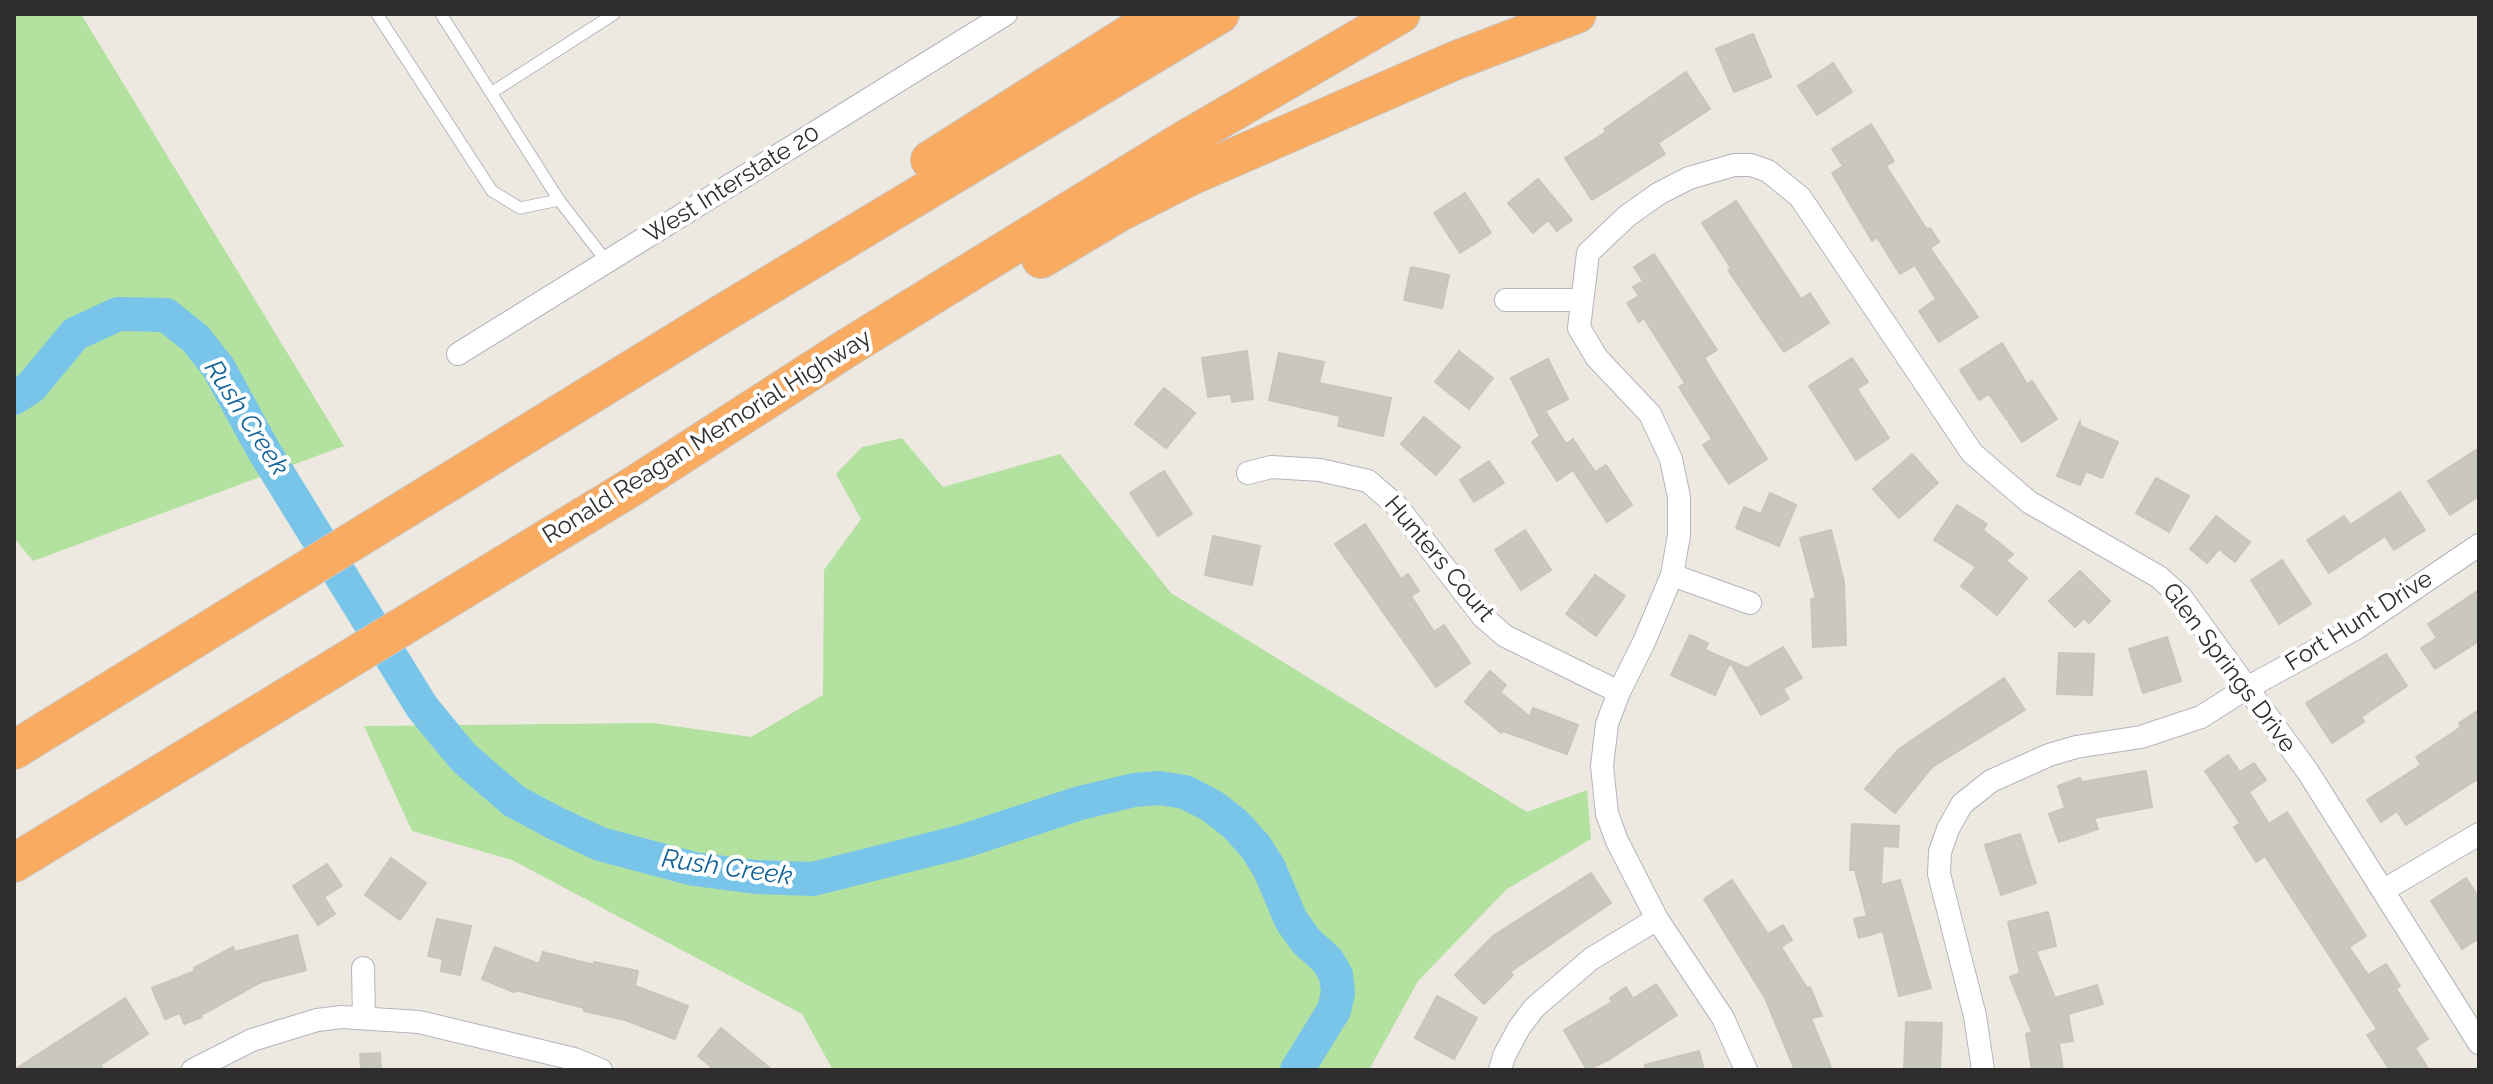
<!DOCTYPE html>
<style>
body{margin:0}
#map{position:relative;width:2493px;height:1084px;overflow:hidden;background:#eee9e0;font-family:Raleway,sans-serif}
canvas{display:block}
.frame{position:absolute;inset:0;border:16px solid #2d2d2d;pointer-events:none}
</style>
<div id="map">
<canvas width="2493" height="1084"></canvas>
<div class="frame"></div>
</div>
<script>
const ctx = document.querySelector('canvas').getContext('2d');
ctx.lineJoin = 'round';
function fill(path, color) {
  ctx.fillStyle = color;
  ctx.fill(path, 'evenodd');
}
function shape(rows) {
  const path = new Path2D();
  for (const r of rows) {
    path.moveTo(r[0], r[1]);
    for (let i = 2; i < r.length; i += 2) path.lineTo(r[i], r[i + 1]);
  }
  return path;
}
function stroke(path, color, width, dash) {
  ctx.strokeStyle = color;
  ctx.lineWidth = width;
  ctx.lineCap = dash ? 'butt' : 'round';
  ctx.setLineDash(dash || []);
  ctx.stroke(path);
}
function label(font, color, halo, rows, align = 'center') {
  ctx.font = font + ' Raleway,sans-serif';
  ctx.lineWidth = 8;
  ctx.setLineDash([]);
  ctx.textBaseline = 'middle';
  ctx.strokeStyle = halo;
  ctx.fillStyle = color;
  for (const [text, x, y, turn = 0] of rows) {
    ctx.save();
    ctx.translate(x, y);
    ctx.rotate((+turn || 0) * Math.PI / 180);
    ctx.textAlign = isNaN(turn) ? turn : align;
    if (halo) ctx.strokeText(text, 0, 0);
    ctx.fillText(text, 0, 0);
    ctx.restore();
  }
}
fill(shape([
 [14,14,81,14,344,446,33,561,14,538],
 [902,438,943,487,1060,454,1171,593,1527,812,1587,790,1591,839,1507,889,1418,981,1369,1070,833,1070,802,1014,512,860,412,831,364,726,653,723,751,737,823,695,824,570,861,519,836,474,862,447]
]), '#b2e1a0');
stroke(shape([
 [14,398,31,387,75,334,118,314,166,315,195,338,218,367,264,451,422,707,464,758,514,801,555,823,600,844,694,869,756,877,813,879,964,841,1080,803,1134,790,1159,788,1185,792,1212,806,1235,824,1255,846,1269,868,1291,920,1306,941,1327,960,1336,975,1338,993,1334,1010,1297,1070]
]), '#79c5ea', 34);
const building = shape([
 [1753,34,1771,77,1734,92,1716,49,1753,34],
 [1833,63,1852,92,1817,115,1798,86,1833,63],
 [1686,72,1710,109,1658,143,1665,154,1592,200,1565,158,1606,132,1604,129,1686,72],
 [1871,124,1894,161,1886,166,1927,230,1930,228,1939,242,1930,248,1978,317,1939,342,1919,311,1936,299,1915,265,1900,274,1877,237,1872,241,1832,173,1843,166,1832,149,1871,124],
 [1538,179,1572,220,1557,231,1548,220,1533,233,1508,203,1538,179],
 [1465,193,1491,233,1460,253,1434,213,1465,193],
 [1736,201,1801,299,1810,293,1829,323,1784,352,1728,270,1731,268,1702,223,1736,201],
 [1654,254,1717,350,1704,358,1767,459,1729,484,1703,445,1712,439,1679,387,1685,383,1644,318,1639,322,1627,303,1639,296,1633,287,1643,281,1634,267,1654,254],
 [1411,267,1449,275,1442,308,1404,300,1411,267],
 [2002,343,2027,384,2032,381,2057,419,2022,442,2009,423,2011,419,2007,420,1989,394,1979,400,1960,370,2002,343],
 [1247,351,1253,399,1232,402,1231,394,1208,397,1202,358,1247,351],
 [1459,351,1493,378,1469,409,1435,382,1459,351],
 [1279,353,1324,362,1319,383,1391,398,1383,436,1338,426,1340,416,1269,400,1279,353],
 [1852,358,1868,382,1857,389,1889,438,1856,460,1809,386,1852,358],
 [1548,359,1568,399,1545,411,1566,444,1573,439,1595,472,1606,465,1632,505,1607,522,1573,470,1557,481,1532,442,1540,436,1511,378,1548,359],
 [1164,388,1195,413,1166,448,1135,424,1164,388],
 [1424,417,1460,447,1436,475,1401,444,1424,417],
 [2080,421,2080,426,2118,442,2102,478,2086,471,2080,485,2057,476,2080,421],
 [2479,448,2479,496,2450,515,2428,481,2479,448],
 [1912,454,1938,483,1899,518,1873,489,1912,454],
 [1489,461,1504,483,1474,502,1460,480,1489,461],
 [1164,471,1192,514,1158,536,1130,493,1164,471],
 [2156,478,2189,496,2169,532,2136,513,2156,478],
 [2400,492,2425,530,2394,550,2385,536,2329,573,2307,540,2344,516,2350,525,2400,492],
 [1770,493,1796,505,1779,546,1736,528,1744,507,1761,514,1770,493],
 [1957,505,1987,524,1983,530,2013,554,2006,561,2027,578,1997,615,1961,586,1976,567,1934,540,1957,505],
 [2216,516,2250,542,2235,562,2219,549,2207,563,2190,549,2216,516],
 [1365,524,1401,579,1408,574,1419,591,1411,596,1434,632,1444,625,1470,663,1436,687,1335,544,1365,524],
 [1525,530,1551,570,1521,590,1495,550,1525,530],
 [1831,530,1844,582,1846,645,1813,647,1811,599,1816,598,1800,538,1831,530],
 [1213,536,1260,546,1252,585,1205,575,1213,536],
 [2282,560,2311,604,2279,624,2251,580,2282,560],
 [2080,571,2110,601,2089,623,2084,618,2075,627,2049,601,2080,571],
 [1595,575,1625,596,1596,636,1566,614,1595,575],
 [2479,590,2479,641,2435,669,2421,648,2437,638,2428,624,2479,590],
 [1690,635,1708,643,1705,650,1747,668,1783,647,1802,678,1783,689,1789,699,1761,715,1730,662,1715,695,1671,675,1690,635],
 [2167,637,2181,681,2143,693,2129,649,2167,637],
 [2059,653,2094,654,2092,695,2057,694,2059,653],
 [2386,654,2407,686,2361,717,2364,722,2332,743,2306,703,2386,654],
 [1490,671,1506,685,1500,692,1530,717,1533,708,1578,725,1567,754,1503,731,1501,733,1465,702,1490,671],
 [2004,678,2025,710,1932,767,1895,813,1865,789,1899,749,2004,678],
 [2479,710,2479,778,2406,825,2397,811,2381,822,2367,800,2421,765,2416,757,2461,727,2459,723,2479,710],
 [2228,755,2240,772,2254,763,2266,780,2249,792,2269,824,2287,812,2366,936,2349,947,2368,975,2386,964,2400,986,2396,989,2428,1039,2415,1048,2429,1070,2390,1070,2367,1035,2377,1029,2265,856,2256,862,2234,827,2240,823,2205,771,2228,755],
 [2146,771,2152,807,2094,818,2098,829,2059,842,2049,814,2065,808,2058,786,2080,778,2082,782,2146,771],
 [1852,824,1899,826,1898,847,1883,846,1881,885,1900,880,1931,988,1899,996,1883,931,1859,938,1854,919,1867,916,1855,870,1850,870,1852,824],
 [2020,834,2036,883,2001,895,1985,845,2020,834],
 [391,858,426,883,400,920,365,895,391,858],
 [327,864,342,886,324,897,335,914,318,925,293,886,327,864],
 [1591,873,1611,903,1510,972,1513,975,1484,1004,1455,975,1493,936,1591,873],
 [2466,878,2479,898,2479,938,2462,949,2431,901,2466,878],
 [1732,880,1768,934,1783,925,1792,940,1781,947,1807,988,1810,987,1822,1016,1811,1018,1812,1021,1832,1070,1795,1070,1765,998,1704,899,1732,880],
 [2048,912,2056,946,2036,951,2055,998,2097,985,2103,1004,2068,1014,2073,1041,2059,1043,2063,1070,2032,1070,2026,1034,2032,1032,2010,977,2020,973,2008,922,2048,912],
 [437,919,471,926,460,975,441,971,443,959,428,956,437,919],
 [297,935,306,970,261,982,201,1015,202,1017,184,1024,180,1013,165,1019,152,988,195,971,194,968,233,947,235,952,297,935],
 [495,947,539,964,543,952,594,965,594,962,638,971,635,986,688,1006,675,1039,625,1020,584,1011,584,1008,515,990,514,992,482,979,495,947],
 [1656,984,1677,1015,1610,1059,1587,1070,1564,1030,1612,1002,1610,998,1626,987,1633,999,1656,984],
 [1437,996,1477,1018,1454,1059,1415,1038,1437,996],
 [125,998,148,1034,100,1065,104,1070,14,1070,125,998],
 [1906,1022,1942,1023,1940,1070,1904,1070,1906,1022],
 [721,1028,772,1070,715,1070,698,1056,721,1028],
 [1699,1051,1704,1070,1646,1070,1645,1065,1699,1051],
 [380,1053,381,1070,361,1070,360,1054,380,1053]
]);
fill(building, '#cac7be');
stroke(building, '#c9c5ba', 2);
const lane = shape([
 [377,14,492,191,520,208,559,200],
 [441,14,559,200,607,262],
 [491,93,614,14]
]);
const street = shape([
 [1506,300,1581,300],
 [458,354,1006,14],
 [1248,473,1271,467,1320,470,1368,481,1397,506,1483,617,1505,636,1619,692],
 [1672,575,1750,603],
 [2384,890,2479,834],
 [363,968,364,1018],
 [193,1070,252,1040,317,1020,342,1017,419,1022,574,1059,601,1070],
 [1500,1070,1504,1056,1519,1028,1534,1008,1591,959,1657,919],
 [1746,1070,1723,1018,1657,919,1617,841,1607,814,1602,766,1607,724,1619,692,1644,642,1672,575,1679,535,1679,497,1671,459,1650,414,1597,358,1579,328,1588,253,1627,216,1658,194,1689,178,1734,165,1751,165,1768,171,1800,197,1972,453,2029,502,2159,577,2181,597,2308,772,2479,1043],
 [1983,1070,1975,1016,1939,874,1940,852,1948,829,1962,804,1991,781,2049,755,2076,747,2141,737,2201,717,2245,689,2355,629,2479,545]
]);
const highway = shape([
 [930,160,1161,14],
 [1041,259,1120,212,1191,176,1454,61,1577,14],
 [14,750,720,315,1220,14],
 [14,863,630,488,847,348,1181,142,1401,14]
]);
stroke(lane, '#b3b5bf', 13);
stroke(street, '#b3b5bf', 24);
stroke(highway, '#c8c8c8', 40);
stroke(lane, '#fff', 11);
stroke(street, '#fff', 22);
stroke(highway, '#f8ab61', 38);
label('24px', '#2d2d2d', '#fff', [
 ["West Interstate 20",732,184,-32],
 ["Ronald Reagan Memorial Highway",707,437,-32],
 ["Hunters Court",1439,559,50],
 ["Fort Hunt Drive",2359,621,-32],
 ["Glen Springs Drive",2229,668,53]
]);
label('italic 26px', '#14649a', '#fff', [
 ["Rush Creek",246,418,57],
 ["Rush Creek",727,868,8]
]);
</script>
